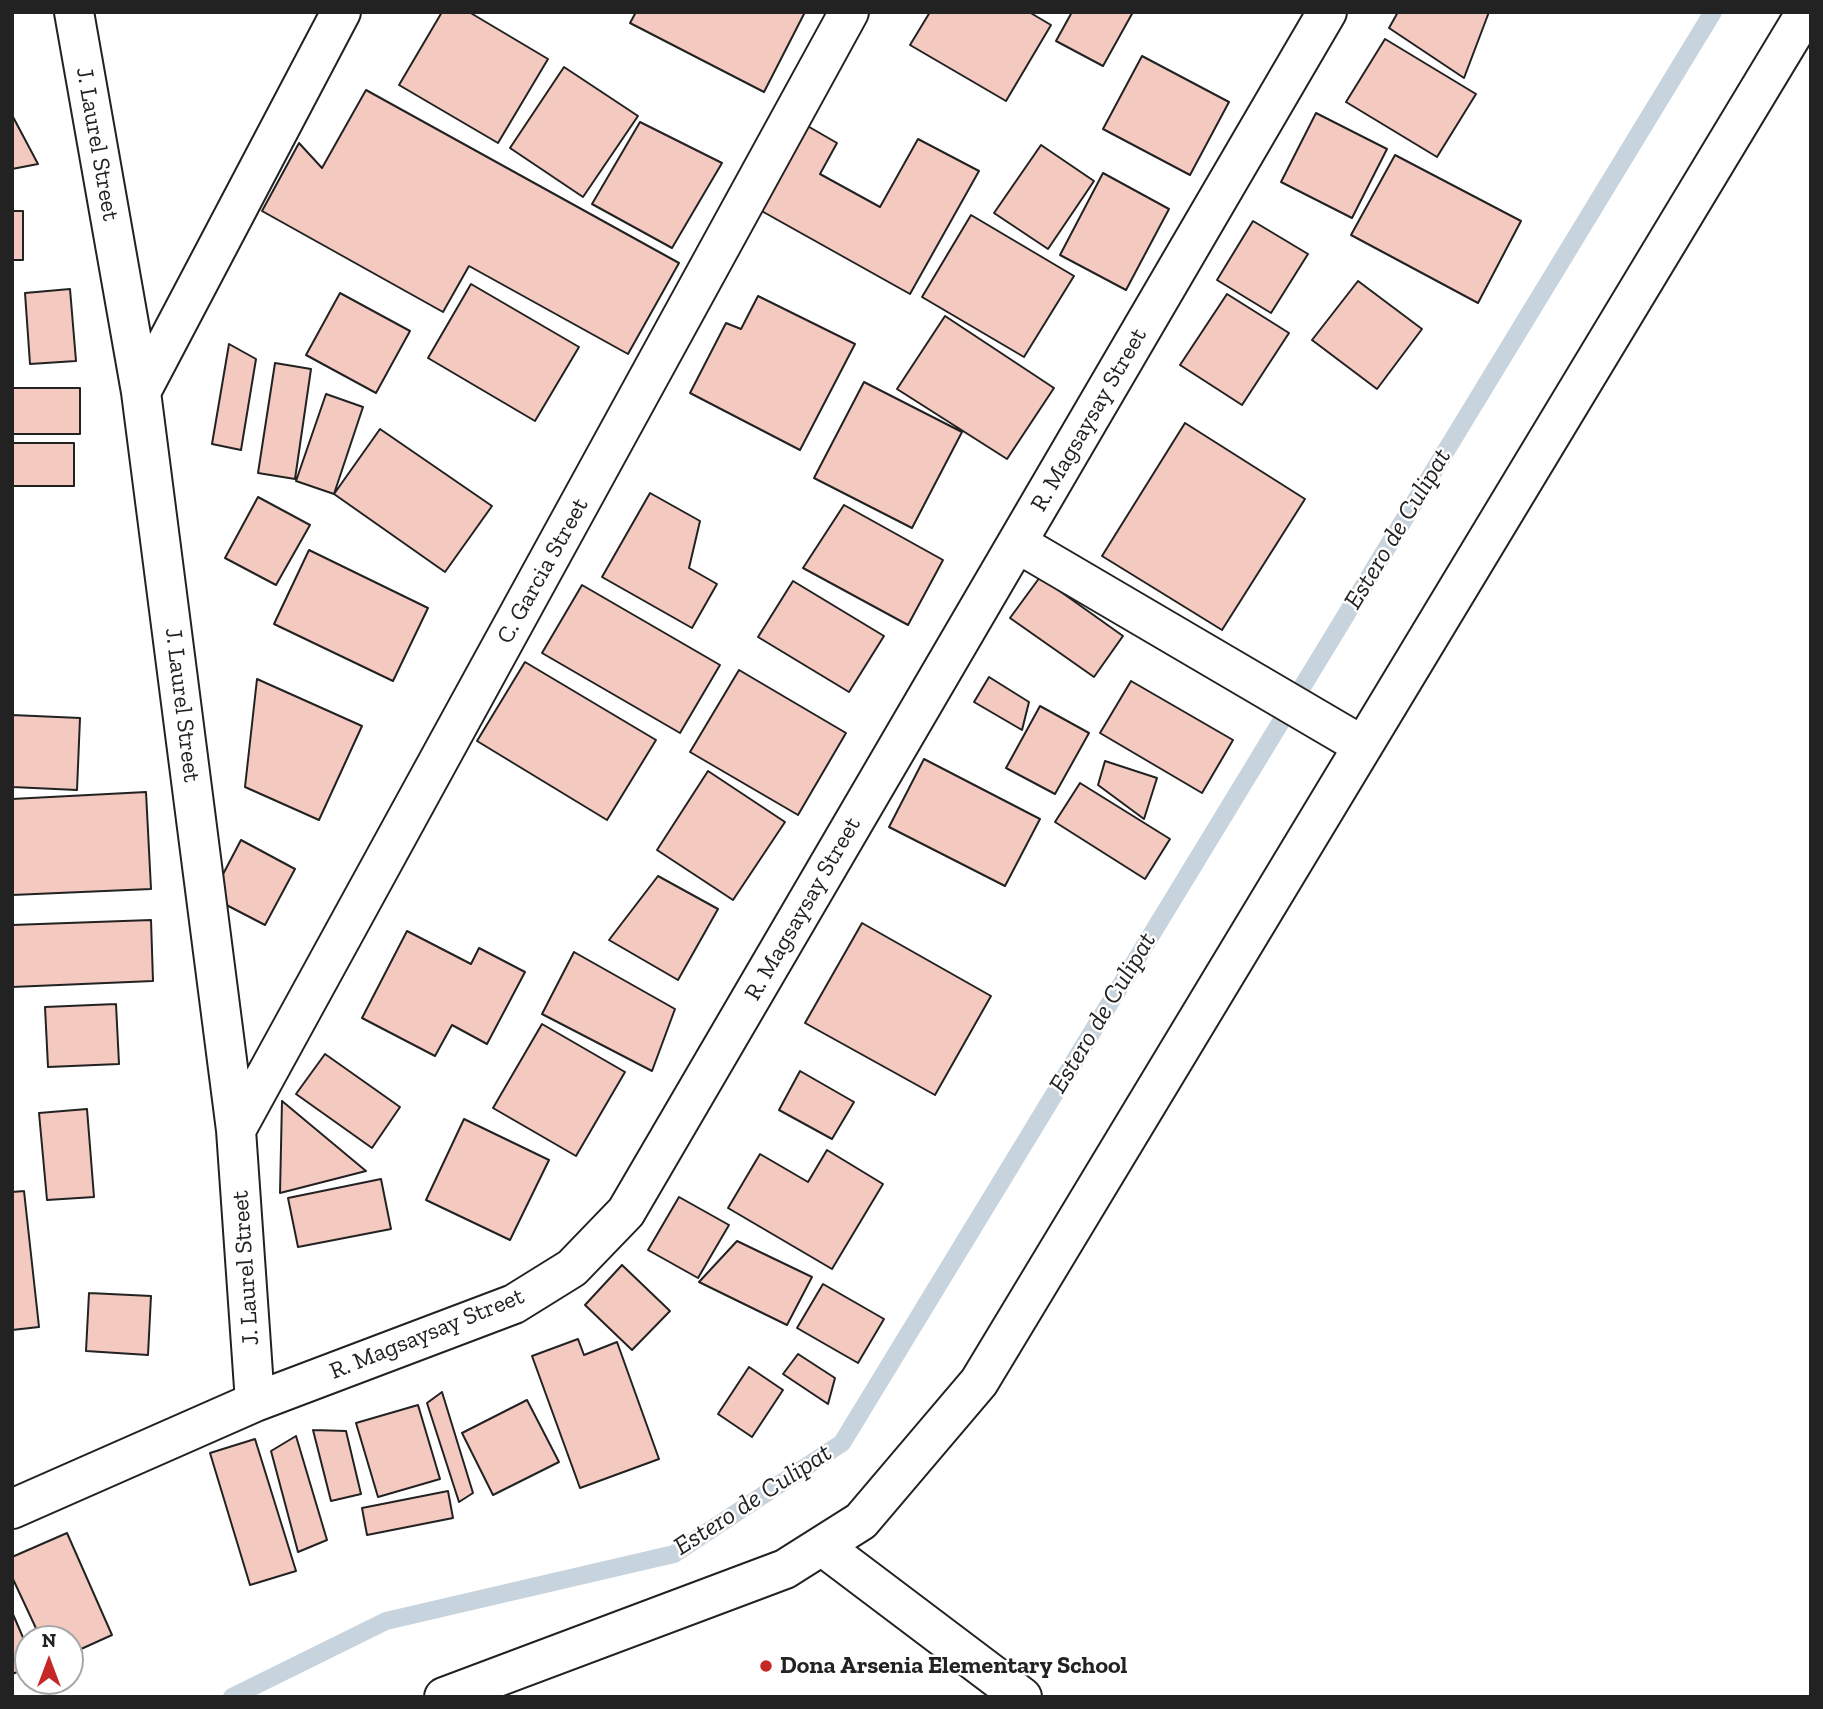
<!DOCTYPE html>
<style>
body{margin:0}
#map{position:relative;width:1823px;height:1709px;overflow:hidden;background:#fff;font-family:"Zilla Slab",serif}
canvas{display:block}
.frame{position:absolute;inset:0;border:14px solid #222;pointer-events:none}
.north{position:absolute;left:14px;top:1625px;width:70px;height:70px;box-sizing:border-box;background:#fff;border:2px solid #a7a7a7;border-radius:50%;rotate:0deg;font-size:19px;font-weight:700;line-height:28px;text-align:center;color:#222}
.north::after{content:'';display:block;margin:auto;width:24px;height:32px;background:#c62828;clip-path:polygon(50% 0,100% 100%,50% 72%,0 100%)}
</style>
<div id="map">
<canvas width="1823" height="1709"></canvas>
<div class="frame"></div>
<div class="north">N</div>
</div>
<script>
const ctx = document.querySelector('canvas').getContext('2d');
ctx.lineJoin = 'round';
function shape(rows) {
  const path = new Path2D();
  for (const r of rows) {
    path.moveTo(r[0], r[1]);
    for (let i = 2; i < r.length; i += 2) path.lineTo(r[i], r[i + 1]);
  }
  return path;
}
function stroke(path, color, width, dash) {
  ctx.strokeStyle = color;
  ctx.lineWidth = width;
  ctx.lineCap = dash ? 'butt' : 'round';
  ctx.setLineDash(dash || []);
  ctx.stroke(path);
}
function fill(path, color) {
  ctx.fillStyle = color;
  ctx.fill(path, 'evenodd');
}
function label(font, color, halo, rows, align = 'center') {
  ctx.font = font + ' "Zilla Slab",serif';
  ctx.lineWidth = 5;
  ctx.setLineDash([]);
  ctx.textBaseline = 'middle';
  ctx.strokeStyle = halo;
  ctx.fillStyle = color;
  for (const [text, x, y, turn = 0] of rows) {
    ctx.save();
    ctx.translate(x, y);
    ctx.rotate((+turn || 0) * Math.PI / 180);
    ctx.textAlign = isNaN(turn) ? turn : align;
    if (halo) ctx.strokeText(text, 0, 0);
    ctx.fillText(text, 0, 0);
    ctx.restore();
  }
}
stroke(shape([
 [232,1697,386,1621,674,1554,842,1443,1713,12]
]), '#c7d3dd', 18);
const building = shape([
 [442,12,469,12,548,59,498,143,399,85,442,12],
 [636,12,805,12,764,92,630,23,636,12],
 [930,12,1029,12,1051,25,1006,101,910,45,930,12],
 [1072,12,1133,12,1103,66,1056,41,1072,12],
 [1398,12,1489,12,1464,78,1389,28,1398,12],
 [1385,39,1476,94,1437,157,1346,102,1385,39],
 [1142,56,1229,102,1190,175,1103,129,1142,56],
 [564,67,638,116,583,197,510,148,564,67],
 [366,90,679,263,628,354,469,266,443,312,262,211,299,143,322,168,366,90],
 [1316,113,1387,149,1352,218,1281,182,1316,113],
 [12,115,38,164,12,169,12,115],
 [640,122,722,163,672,248,592,204,640,122],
 [804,124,837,143,820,174,880,207,918,139,979,171,910,294,758,209,804,124],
 [1041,145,1094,181,1048,249,994,213,1041,145],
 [1395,155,1521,221,1478,303,1351,235,1395,155],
 [1103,173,1169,209,1126,290,1060,255,1103,173],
 [12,211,23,211,23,260,12,260,12,211],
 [971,215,1074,276,1024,357,922,297,971,215],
 [1253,221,1308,254,1271,313,1217,280,1253,221],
 [1358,281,1422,329,1377,389,1312,340,1358,281],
 [471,284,579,347,535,421,428,358,471,284],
 [70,289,76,361,30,364,25,293,70,289],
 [340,293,410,331,376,393,306,355,340,293],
 [1227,294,1289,333,1242,405,1180,365,1227,294],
 [758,296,855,344,800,450,690,393,726,323,741,329,758,296],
 [945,316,1054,388,1007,459,897,389,945,316],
 [229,344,256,359,241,450,212,444,229,344],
 [275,363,311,369,295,479,258,473,275,363],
 [864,382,962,432,912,528,814,478,864,382],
 [12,388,80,388,80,434,12,434,12,388],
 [326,394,363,407,334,494,296,481,326,394],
 [1185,423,1305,499,1222,630,1102,556,1185,423],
 [380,429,492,506,445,572,334,494,380,429],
 [12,443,74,443,74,486,12,486,12,443],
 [650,493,700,521,689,568,717,584,692,628,602,577,650,493],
 [258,497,310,525,276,585,225,558,258,497],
 [844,505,943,560,908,625,803,568,844,505],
 [309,550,428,608,393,681,274,624,309,550],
 [1040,577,1123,636,1094,677,1010,618,1040,577],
 [793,581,884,636,849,692,758,637,793,581],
 [582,585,720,665,680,733,542,653,582,585],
 [525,662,656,740,607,820,477,741,525,662],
 [739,670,846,733,798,815,690,752,739,670],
 [989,677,1029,702,1022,730,974,702,989,677],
 [257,679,362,726,319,820,245,787,257,679],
 [1131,681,1233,740,1202,793,1100,733,1131,681],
 [1040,706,1089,733,1055,794,1006,768,1040,706],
 [12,715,80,718,77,790,12,787,12,715],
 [924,759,1040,819,1005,886,889,827,924,759],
 [1105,761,1157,778,1144,819,1098,785,1105,761],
 [708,771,785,822,733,900,657,850,708,771],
 [1080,783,1170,839,1145,879,1055,822,1080,783],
 [146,792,151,889,12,895,12,799,146,792],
 [241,840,295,869,265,925,211,897,241,840],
 [658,876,718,909,678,980,609,940,658,876],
 [151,920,153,981,12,987,12,925,151,920],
 [862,923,991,996,935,1095,805,1023,862,923],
 [407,931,471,964,479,948,525,972,487,1044,452,1025,435,1056,362,1018,407,931],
 [574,952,675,1009,652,1071,542,1014,574,952],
 [116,1004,119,1064,48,1067,45,1007,116,1004],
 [542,1024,625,1072,576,1156,493,1108,542,1024],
 [325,1054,400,1107,372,1148,296,1094,325,1054],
 [800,1071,854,1102,832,1139,779,1110,800,1071],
 [282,1101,366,1171,280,1193,282,1101],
 [87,1109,94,1197,47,1200,39,1113,87,1109],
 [464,1119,549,1160,510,1240,426,1200,464,1119],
 [827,1150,883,1184,832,1269,728,1208,760,1154,808,1182,827,1150],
 [381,1179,391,1229,298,1247,288,1198,381,1179],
 [24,1191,39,1327,12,1330,12,1192,24,1191],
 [679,1197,729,1225,698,1278,648,1250,679,1197],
 [737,1241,812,1277,787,1325,699,1282,737,1241],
 [622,1265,670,1311,632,1350,585,1305,622,1265],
 [823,1284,884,1319,858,1363,797,1328,823,1284],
 [89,1293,151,1296,148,1355,86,1351,89,1293],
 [578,1339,584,1355,617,1342,659,1459,580,1488,532,1356,578,1339],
 [798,1354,835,1378,828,1404,783,1374,798,1354],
 [749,1367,783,1390,752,1437,718,1414,749,1367],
 [442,1392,473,1493,459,1502,427,1403,442,1392],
 [527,1400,559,1462,493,1495,462,1433,527,1400],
 [418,1405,440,1479,378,1497,356,1423,418,1405],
 [313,1430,346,1431,361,1494,331,1501,313,1430],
 [296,1436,327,1540,298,1552,271,1451,296,1436],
 [255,1439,296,1571,250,1585,210,1453,255,1439],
 [448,1491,453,1518,367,1535,362,1508,448,1491],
 [67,1533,112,1635,70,1654,70,1639,41,1639,12,1577,12,1557,67,1533],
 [12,1612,28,1649,28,1668,12,1674,12,1612]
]);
fill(building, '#f3c9c0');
stroke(building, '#222', 2);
const street = shape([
 [74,12,141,392,236,1130,255,1402],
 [141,392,341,12],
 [1017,543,1363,746],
 [236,1130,849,12],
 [12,1509,255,1402,514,1304,572,1268,626,1212,1327,12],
 [822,1546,1022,1697],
 [444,1697,785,1569,861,1521,979,1382,1806,12]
]);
stroke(street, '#222', 42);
stroke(street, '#fff', 38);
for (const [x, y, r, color] of [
 [766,1666,7,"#c62828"]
]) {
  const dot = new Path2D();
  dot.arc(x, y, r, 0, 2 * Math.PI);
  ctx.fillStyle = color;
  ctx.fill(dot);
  stroke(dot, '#fff', 2.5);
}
label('24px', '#222', '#fff', [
 ["J. Laurel Street",97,144,80],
 ["R. Magsaysay Street",1089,420,-60],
 ["C. Garcia Street",543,571,-61],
 ["J. Laurel Street",182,705,83],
 ["R. Magsaysay Street",803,909,-60],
 ["J. Laurel Street",246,1268,-94],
 ["R. Magsaysay Street",427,1334,-22]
]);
label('bold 24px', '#222', '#fff', [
 ["Dona Arsenia Elementary School",780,1666]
], 'left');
label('italic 26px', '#222', '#fff', [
 ["Estero de Culipat",1398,529,-59],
 ["Estero de Culipat",1103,1013,-59],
 ["Estero de Culipat",753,1500,-33]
]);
</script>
